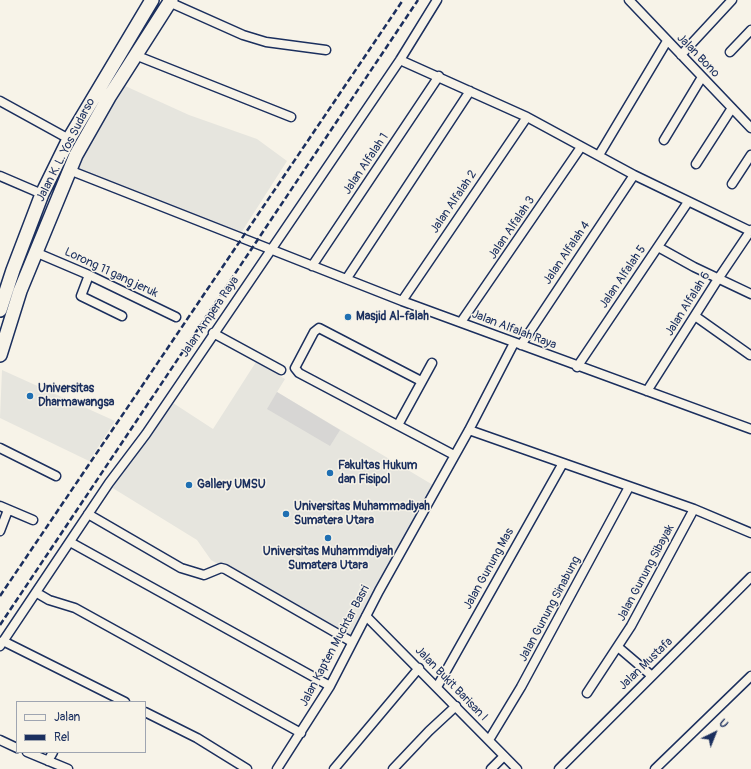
<!DOCTYPE html>
<style>
body{margin:0}
#map{position:relative;width:751px;height:769px;overflow:hidden;background:#f7f3e8;font-family:Pangolin,sans-serif}
canvas{display:block}
.legend{position:absolute;left:16px;top:701px;width:130px;height:52px;box-sizing:border-box;background:#f7f3e8;border:1px solid #9fa5b1;margin:0;padding:5px 7px;list-style:none;font-size:12px;color:#1b2f5e}
.legend li{display:flex;align-items:center;gap:8px;height:20px}
.legend b{width:20px;border:1px solid #9fa5b1}
.north{position:absolute;left:695px;top:713px;width:40px;height:40px;-webkit-text-stroke:3px #f7f3e8;paint-order:stroke;rotate:43deg;font-size:11px;font-weight:700;line-height:16px;text-align:center;color:#1b2f5e}
.north::after{content:'';display:block;margin:auto;width:14px;height:18px;background:#1b2f5e;clip-path:polygon(50% 0,100% 100%,50% 72%,0 100%)}
</style>
<div id="map">
<canvas width="751" height="769"></canvas>
<ul class="legend">
<li><b style="height:5px;background:#f7f3e8"></b>Jalan</li>
<li><b style="height:5px;background:#1b2f5e"></b>Rel</li>
</ul>
<div class="north">U</div>
</div>
<script>
const ctx = document.querySelector('canvas').getContext('2d');
ctx.lineJoin = 'round';
function fill(path, color) {
  ctx.fillStyle = color;
  ctx.fill(path, 'evenodd');
}
function shape(rows) {
  const path = new Path2D();
  for (const r of rows) {
    path.moveTo(r[0], r[1]);
    for (let i = 2; i < r.length; i += 2) path.lineTo(r[i], r[i + 1]);
  }
  return path;
}
function stroke(path, color, width, dash) {
  ctx.strokeStyle = color;
  ctx.lineWidth = width;
  ctx.lineCap = dash ? 'butt' : 'round';
  ctx.setLineDash(dash || []);
  ctx.stroke(path);
}
function label(font, color, halo, rows, align = 'center') {
  ctx.font = font + ' Pangolin,sans-serif';
  ctx.lineWidth = 3;
  ctx.setLineDash([]);
  ctx.textBaseline = 'middle';
  ctx.strokeStyle = halo;
  ctx.fillStyle = color;
  for (const [text, x, y, turn = 0] of rows) {
    ctx.save();
    ctx.translate(x, y);
    ctx.rotate((+turn || 0) * Math.PI / 180);
    ctx.textAlign = isNaN(turn) ? turn : align;
    if (halo) ctx.strokeText(text, 0, 0);
    ctx.fillText(text, 0, 0);
    ctx.restore();
  }
}
fill(shape([
 [123,85,189,115,257,139,287,161,241,233,76,169],
 [256,362,285,379,277,392,433,485,351,640,211,560,197,540,111,487,170,401,213,429],
 [2,370,115,421,89,461,0,418]
]), '#e6e5de');
fill(shape([
 [277,392,340,430,330,446,267,409]
]), '#d7d6d4');
const minor = shape([
 [629,0,751,128],
 [169,2,243,35,266,42,326,50],
 [730,52,751,30],
 [135,55,291,117],
 [681,55,732,0],
 [400,60,527,117,634,175,750,231],
 [0,101,69,139],
 [664,140,702,77],
 [599,155,667,41],
 [696,164,732,108],
 [69,170,402,301,751,429],
 [0,176,42,194],
 [732,184,751,155],
 [658,247,694,267,751,294],
 [35,252,89,275,176,317],
 [312,266,439,76],
 [89,275,81,296,122,316],
 [347,278,470,91],
 [402,301,527,117],
 [695,316,750,355],
 [461,322,581,147],
 [213,333,281,370],
 [521,345,634,175],
 [577,367,688,202],
 [421,381,319,328,314,332,295,368,299,373,454,455],
 [647,391,718,279,751,230],
 [398,425,432,363],
 [469,430,694,509,751,533],
 [0,448,56,476],
 [0,506,33,520],
 [88,514,181,568,204,575,221,568,225,569,352,642],
 [0,531,8,510],
 [70,542,330,686],
 [37,593,49,600,75,608,301,733],
 [366,616,517,769],
 [3,641,125,702],
 [0,646,109,483,146,434,400,60,437,0],
 [618,647,652,676],
 [437,687,563,463],
 [587,693,631,626,694,509],
 [145,712,197,738,247,769],
 [0,740,17,748],
 [489,740,521,687,629,487],
 [27,752,68,769],
 [48,761,53,752],
 [277,769,330,686,379,591,469,430,514,343],
 [334,769,419,668],
 [393,769,429,731,456,706],
 [491,769,504,756],
 [559,769,751,577],
 [655,769,751,676]
]);
const primary = shape([
 [0,310,13,270,42,194,69,139,152,0],
 [0,355,20,291,76,155,109,97,171,0]
]);
stroke(minor, '#1b2f5e', 11);
stroke(primary, '#1b2f5e', 16);
stroke(minor, '#f7f3e8', 8);
stroke(primary, '#f7f3e8', 13);
stroke(shape([
 [0,596,403,0],
 [0,625,418,0]
]), '#1b2f5e', 2.5, [6, 3]);
for (const [x, y, r, color] of [
 [348,317,4,"#1f6fb2"],
 [30,396,4,"#1f6fb2"],
 [330,473,4,"#1f6fb2"],
 [189,485,4,"#1f6fb2"],
 [286,514,4,"#1f6fb2"],
 [328,538,4,"#1f6fb2"]
]) {
  const dot = new Path2D();
  dot.arc(x, y, r, 0, 2 * Math.PI);
  ctx.fillStyle = color;
  ctx.fill(dot);
  stroke(dot, '#f7f3e8', 1.5);
}
label('12px', '#1b2f5e', '#f7f3e8', [
 ["Jalan Bono",698,56,46],
 ["Jalan K. L. Yos Sudarso",66,150,-63],
 ["Jalan Alfalah 1",366,164,-56],
 ["Jalan Alfalah 2",454,202,-56],
 ["Jalan Alfalah 3",512,228,-56],
 ["Jalan Alfalah 4",567,253,-56],
 ["Lorong 11 gang jeruk",111,273,25],
 ["Jalan Alfalah 5",623,277,-56],
 ["Jalan Alfalah 6",688,304,-58],
 ["Jalan Ampera Raya",210,317,-56],
 ["Jalan Alfalah Raya",514,330,21],
 ["Jalan Gunung Mas",489,569,-61],
 ["Jalan Gunung Sibayak",646,573,-62],
 ["Jalan Gunung Sinabung",550,609,-62],
 ["Jalan Kapten Muchtar Basri",335,646,-62],
 ["Jalan Mustafa",646,664,-44],
 ["Jalan Bukit Barisan I",451,684,46]
]);
label('bold 12px', '#1b2f5e', '#f7f3e8', [
 ["Masjid Al-falah",356,317],
 ["Universitas",38,389],
 ["Dharmawangsa",38,403],
 ["Fakultas Hukum",338,466],
 ["dan Fisipol",338,480],
 ["Gallery UMSU",197,485],
 ["Universitas Muhammadiyah",294,507],
 ["Sumatera Utara",294,521],
 ["Universitas Muhammdiyah",328,552,"center"],
 ["Sumatera Utara",328,566,"center"]
], 'left');
</script>
